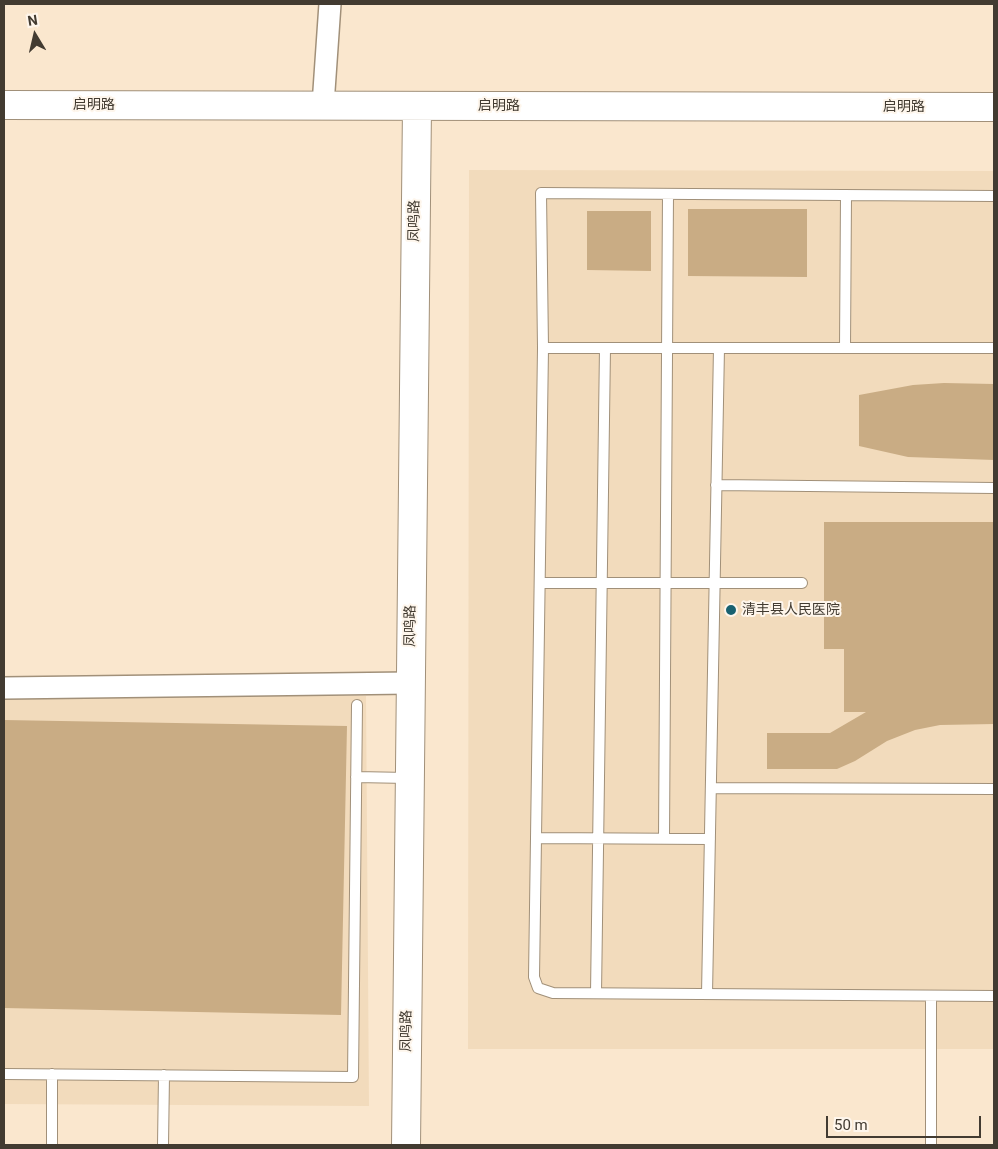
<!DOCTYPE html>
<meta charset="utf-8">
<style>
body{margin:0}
#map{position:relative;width:998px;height:1149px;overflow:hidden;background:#fae7ce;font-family:Roboto,sans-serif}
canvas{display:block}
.frame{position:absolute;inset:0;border:5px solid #423b31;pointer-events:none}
.north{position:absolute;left:10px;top:10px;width:50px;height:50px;-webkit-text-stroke:4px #fef6ec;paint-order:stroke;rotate:351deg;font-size:14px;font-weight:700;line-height:20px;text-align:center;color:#423b31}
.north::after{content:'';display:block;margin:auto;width:18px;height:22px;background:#423b31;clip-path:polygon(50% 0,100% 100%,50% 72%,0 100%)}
.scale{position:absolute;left:826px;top:1116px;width:155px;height:22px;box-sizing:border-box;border:2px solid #423b31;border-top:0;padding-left:6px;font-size:15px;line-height:18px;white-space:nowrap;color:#423b31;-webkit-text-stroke:4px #fef6ec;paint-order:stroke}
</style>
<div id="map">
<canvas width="998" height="1149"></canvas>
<div class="frame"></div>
<div class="north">N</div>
<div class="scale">50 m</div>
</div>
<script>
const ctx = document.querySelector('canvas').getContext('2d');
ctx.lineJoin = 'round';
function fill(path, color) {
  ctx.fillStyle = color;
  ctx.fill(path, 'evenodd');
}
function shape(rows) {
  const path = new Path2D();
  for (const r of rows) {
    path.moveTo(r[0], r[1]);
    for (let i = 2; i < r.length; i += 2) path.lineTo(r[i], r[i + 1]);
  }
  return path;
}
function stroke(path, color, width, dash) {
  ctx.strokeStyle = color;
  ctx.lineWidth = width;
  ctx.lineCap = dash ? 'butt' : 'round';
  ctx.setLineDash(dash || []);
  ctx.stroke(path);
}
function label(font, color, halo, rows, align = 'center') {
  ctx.font = font + ' Roboto,"Noto Sans SC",sans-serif';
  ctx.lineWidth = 4;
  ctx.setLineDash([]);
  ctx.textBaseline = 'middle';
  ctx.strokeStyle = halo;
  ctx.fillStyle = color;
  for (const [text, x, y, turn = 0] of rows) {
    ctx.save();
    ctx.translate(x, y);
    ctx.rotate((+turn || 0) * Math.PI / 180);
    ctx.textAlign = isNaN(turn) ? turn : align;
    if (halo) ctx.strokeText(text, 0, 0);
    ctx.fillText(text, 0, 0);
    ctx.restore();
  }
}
fill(shape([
 [469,170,994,171,994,1049,468,1049],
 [4,695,366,696,369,1106,4,1104]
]), '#f2dbbc');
fill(shape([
 [688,209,807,209,807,277,688,276],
 [587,211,651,211,651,271,587,270],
 [944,383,994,384,994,460,908,457,859,446,859,395,913,385],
 [824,522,994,522,994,724,940,725,915,730,887,741,855,761,837,769,767,769,767,733,830,733,866,712,844,712,844,649,824,649],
 [4,720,347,726,341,1015,4,1008]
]), '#c9ac84');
const lane = shape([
 [994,196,541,193,543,348,534,977,538,988,553,993,994,996],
 [543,348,994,348],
 [845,348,846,195],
 [716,485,994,488],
 [540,583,802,583],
 [356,777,408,778],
 [711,788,994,789],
 [536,838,710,839],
 [664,838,668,194],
 [596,993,605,348],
 [707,994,719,348],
 [4,1074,353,1077,357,705],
 [52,1145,52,1074],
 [163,1145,164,1075],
 [931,1145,931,996]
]);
const street = shape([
 [323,105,330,4],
 [4,688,410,683]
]);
const secondary = shape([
 [4,105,994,107],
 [406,1145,417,106]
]);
stroke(lane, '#a19079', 12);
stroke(street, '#a19079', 24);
stroke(secondary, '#a19079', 30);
stroke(lane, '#fff', 10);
stroke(street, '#fff', 21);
stroke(secondary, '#fff', 28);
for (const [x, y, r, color] of [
 [731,610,6,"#186170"]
]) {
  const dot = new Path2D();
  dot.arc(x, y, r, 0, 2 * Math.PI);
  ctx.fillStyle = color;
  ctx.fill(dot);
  stroke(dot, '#fef6ec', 2);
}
label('14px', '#423b31', '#fef6ec', [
 ["启明路",94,105],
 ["启明路",499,106],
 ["启明路",904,107],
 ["凤鸣路",415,221,-89],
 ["凤鸣路",411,626,-89],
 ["凤鸣路",407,1031,-89]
]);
label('14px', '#423b31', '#fef6ec', [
 ["清丰县人民医院",742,610]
], 'left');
</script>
